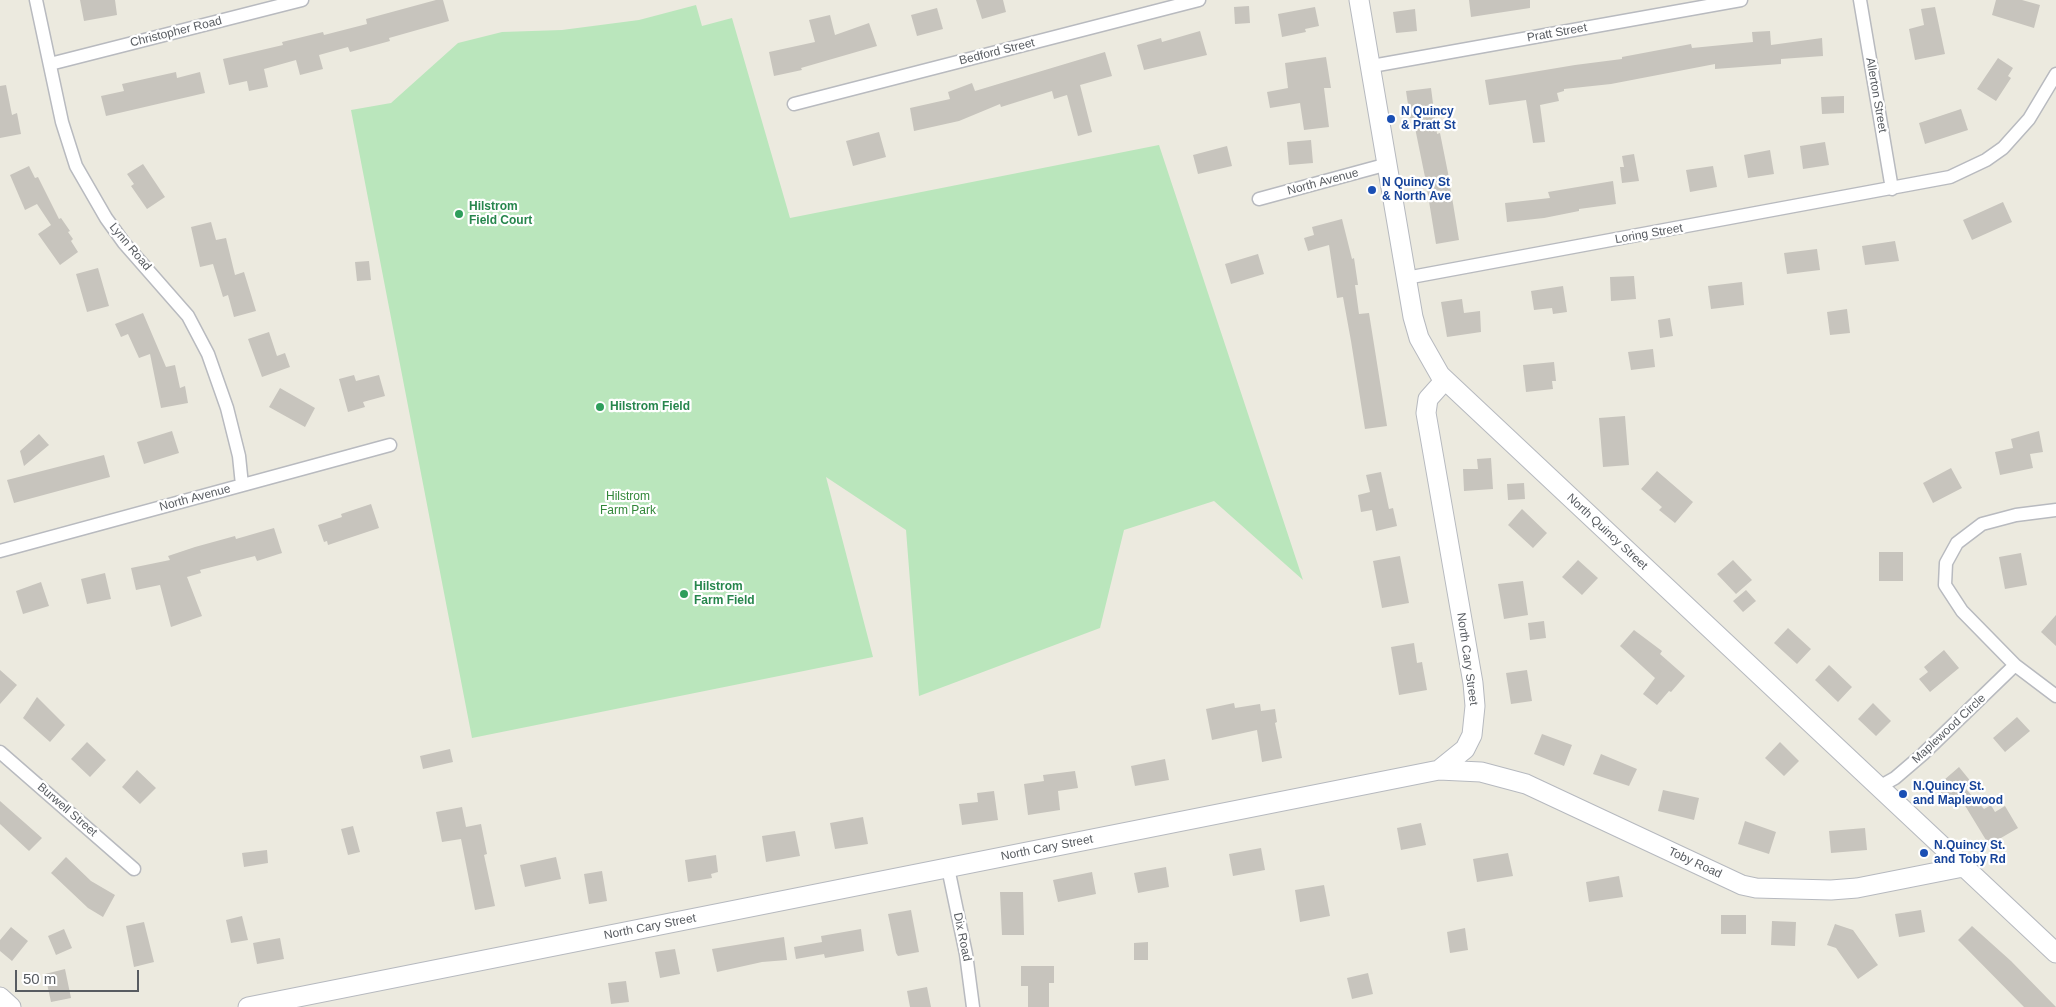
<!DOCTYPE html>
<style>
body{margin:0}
#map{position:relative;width:2056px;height:1007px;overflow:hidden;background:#eceadf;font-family:Helvetica,sans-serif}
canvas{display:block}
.scale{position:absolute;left:15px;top:970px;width:124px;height:22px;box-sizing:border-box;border:2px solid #585c61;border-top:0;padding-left:6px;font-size:15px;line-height:18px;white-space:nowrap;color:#585c61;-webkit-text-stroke:4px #fff;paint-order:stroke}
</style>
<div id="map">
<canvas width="2056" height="1007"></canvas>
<div class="scale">50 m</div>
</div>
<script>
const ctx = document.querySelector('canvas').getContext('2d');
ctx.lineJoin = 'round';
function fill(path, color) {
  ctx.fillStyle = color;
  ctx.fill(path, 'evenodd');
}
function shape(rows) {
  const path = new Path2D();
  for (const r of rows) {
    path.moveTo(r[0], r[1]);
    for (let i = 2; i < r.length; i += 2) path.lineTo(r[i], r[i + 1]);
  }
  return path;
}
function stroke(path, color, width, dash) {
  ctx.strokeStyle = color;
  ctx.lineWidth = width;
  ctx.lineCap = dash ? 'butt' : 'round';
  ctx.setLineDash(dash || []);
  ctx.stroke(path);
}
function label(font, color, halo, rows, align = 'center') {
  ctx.font = font + ' Helvetica,sans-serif';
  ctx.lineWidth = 4.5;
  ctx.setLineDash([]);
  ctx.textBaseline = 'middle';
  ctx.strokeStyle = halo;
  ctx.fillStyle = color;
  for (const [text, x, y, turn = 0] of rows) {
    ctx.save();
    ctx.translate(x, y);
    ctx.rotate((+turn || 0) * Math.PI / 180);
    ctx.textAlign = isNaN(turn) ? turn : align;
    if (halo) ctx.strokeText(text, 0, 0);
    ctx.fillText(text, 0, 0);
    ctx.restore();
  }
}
fill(shape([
 [696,5,702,26,732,18,790,218,1159,145,1303,580,1214,501,1124,530,1100,628,919,696,906,530,826,477,873,657,472,738,351,110,391,103,458,43,502,32,562,30,639,20]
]), '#bae6bc');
fill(shape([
 [80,0,115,0,117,15,84,21],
 [436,0,443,0,449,21,389,38,390,41,350,52,348,47,319,55,323,69,300,75,296,60,264,69,268,87,249,91,247,81,229,85,223,59,283,45,282,42,323,32,324,35,367,24,366,19],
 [976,0,1003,0,1006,12,982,19],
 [1469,0,1530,0,1530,8,1471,17],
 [1996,0,2022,0,2040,5,2034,28,1992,15],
 [1249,6,1250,23,1235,24,1234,7],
 [1315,7,1319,26,1305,29,1306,32,1282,37,1278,14],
 [1935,7,1945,54,1915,60,1909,29,1924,25,1921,9],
 [937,8,943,29,917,36,911,15],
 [1415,9,1417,31,1396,33,1393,12],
 [830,15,835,35,869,23,877,46,801,68,802,70,774,76,769,52,815,42,809,20],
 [1200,31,1207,55,1144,70,1137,45,1161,38,1162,42],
 [1770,31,1771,45,1822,38,1823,56,1781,59,1781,64,1715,69,1715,64,1611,84,1564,89,1564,91,1557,93,1559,101,1540,105,1545,142,1533,143,1526,100,1489,105,1485,80,1575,65,1622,59,1622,57,1691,44,1692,48,1753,42,1752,32],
 [1105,52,1112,76,1080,85,1092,132,1078,136,1067,95,1054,99,1052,91,1001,107,1000,104,959,121,914,131,910,108,950,99,948,92,972,83,975,91],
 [1326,57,1331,88,1324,88,1329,127,1304,130,1300,103,1270,108,1267,92,1288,88,1285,63],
 [1998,58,2013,68,2008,76,2011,78,1996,101,1977,89],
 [176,72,177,78,200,72,205,93,106,116,101,96,124,91,122,84],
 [6,85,12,115,17,113,21,134,0,138,0,86],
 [1431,88,1437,134,1440,133,1448,173,1459,240,1436,244,1425,177,1413,118,1410,118,1406,91],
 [1844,96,1844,113,1822,114,1821,97],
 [1961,109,1968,130,1925,144,1919,123],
 [879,132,886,157,853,166,846,141],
 [1311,140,1313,163,1289,165,1287,142],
 [1825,142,1829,165,1803,169,1800,146],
 [1227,146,1232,166,1198,174,1193,155],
 [1770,150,1774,174,1748,178,1744,155],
 [1634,154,1639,181,1622,183,1620,167,1624,167,1622,156],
 [143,164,165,197,147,209,131,186,134,184,127,174],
 [29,166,35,178,38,177,59,219,61,218,70,231,68,232,73,239,71,241,78,252,60,265,38,234,51,225,37,204,25,210,10,175],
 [1713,166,1717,187,1690,192,1686,170],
 [1613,181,1616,204,1579,209,1579,211,1544,218,1507,222,1505,203,1550,198,1548,192],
 [2003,202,2012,222,1972,240,1963,220],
 [1342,219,1352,259,1354,258,1358,285,1355,285,1359,314,1369,313,1387,426,1365,429,1351,341,1343,297,1337,298,1329,245,1308,251,1304,238,1314,235,1312,227],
 [211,222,216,240,226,238,235,275,244,272,256,311,234,317,228,295,223,297,213,264,200,267,191,227],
 [1895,241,1899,261,1865,265,1862,246],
 [1817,249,1820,270,1787,274,1784,253],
 [1258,254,1264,274,1231,284,1225,264],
 [369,261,371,280,357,281,355,262],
 [98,268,109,306,87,312,76,274],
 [1634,276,1636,299,1611,301,1610,277],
 [1742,282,1744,305,1711,309,1708,286],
 [1563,286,1567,312,1553,314,1552,308,1534,310,1531,291],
 [1462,299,1464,313,1480,311,1481,332,1447,337,1441,302],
 [1847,309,1850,333,1830,335,1827,312],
 [143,313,166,367,175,365,180,388,185,386,188,403,161,408,150,354,139,358,128,334,121,337,115,324],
 [1670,318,1673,336,1660,338,1658,320],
 [269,332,277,356,285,353,290,367,262,377,248,339],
 [1653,349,1655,367,1631,370,1628,352],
 [1554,362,1556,381,1552,381,1553,389,1526,392,1523,365],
 [354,375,356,381,379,375,385,396,363,402,365,407,348,412,339,379],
 [280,388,315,408,305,427,269,407],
 [1625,416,1629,465,1603,467,1599,418],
 [172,431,179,453,144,464,137,442],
 [2039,431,2043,452,2030,454,2033,468,2000,475,1995,452,2013,448,2011,439],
 [39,434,49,445,24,466,20,451],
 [104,455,110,477,14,503,7,480],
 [1491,458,1493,489,1464,491,1463,469,1478,469,1477,459],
 [1951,468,1962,488,1933,503,1923,483],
 [1657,471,1693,502,1675,523,1659,510,1662,507,1641,489],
 [1381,472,1389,509,1393,508,1397,526,1376,531,1372,510,1361,512,1358,495,1370,492,1366,475],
 [1524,483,1525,499,1508,500,1507,484],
 [371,504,379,528,328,545,327,541,324,542,318,525,342,517,341,514],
 [1522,509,1547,533,1533,548,1508,525],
 [274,528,282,553,257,561,255,556,200,570,201,573,187,577,202,616,171,627,160,585,136,590,131,568,170,560,168,556,195,547,235,536,236,539],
 [1879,552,1903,552,1903,581,1879,581],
 [2021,553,2027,585,2005,589,1999,557],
 [1400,556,1409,603,1382,608,1373,561],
 [1578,560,1598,578,1582,595,1562,577],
 [1733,560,1752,580,1736,594,1717,574],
 [105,573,111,599,87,604,81,579],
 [1523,581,1528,615,1504,619,1498,584],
 [41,582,49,606,23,614,16,591],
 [1746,590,1756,601,1743,612,1733,601],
 [2056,615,2056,646,2041,632],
 [1544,621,1546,638,1530,640,1528,623],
 [1788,628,1811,649,1797,664,1774,643],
 [1634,630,1662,651,1660,654,1685,676,1671,692,1669,691,1657,705,1643,694,1655,678,1620,646],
 [1414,643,1417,663,1422,662,1427,690,1399,695,1391,647],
 [1944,650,1959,668,1930,692,1919,679,1928,672,1924,667],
 [1829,665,1852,687,1838,702,1815,680],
 [0,670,17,685,0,704],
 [1527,670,1532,701,1511,704,1506,673],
 [37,697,65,725,50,742,23,718],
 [1234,703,1235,708,1260,704,1261,711,1275,709,1277,722,1275,723,1282,758,1262,762,1257,730,1212,740,1206,709],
 [1873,703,1891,721,1876,736,1858,719],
 [2017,717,2030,731,2005,752,1993,738],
 [1542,734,1572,745,1564,766,1534,754],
 [87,742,106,760,90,777,71,759],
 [1780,742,1799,761,1784,776,1765,758],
 [450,749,453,762,423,769,420,756],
 [1601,754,1637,769,1629,786,1593,774],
 [1165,759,1169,780,1135,786,1131,766],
 [1959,767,1972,783,1965,788,1984,809,1991,805,1995,812,2005,806,2018,828,1989,845,1961,799,1952,806,1936,787],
 [137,770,156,788,140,804,122,787],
 [1075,771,1078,788,1058,791,1060,810,1028,815,1024,784,1044,781,1043,775],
 [1663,790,1699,798,1694,820,1658,811],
 [994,791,998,820,962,825,959,804,978,802,977,793],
 [0,801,42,838,29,851,0,824],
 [462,807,466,827,481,824,487,854,484,855,495,906,475,910,461,839,442,842,436,812],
 [863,817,868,844,835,849,830,823],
 [1745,821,1776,832,1769,854,1738,844],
 [1421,823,1426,845,1401,850,1397,828],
 [353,826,360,852,348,855,341,829],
 [1865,828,1867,850,1831,853,1829,831],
 [795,831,800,856,766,862,762,836],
 [1261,848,1265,870,1233,876,1229,854],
 [267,850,268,863,244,867,242,853],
 [1508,853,1513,876,1477,882,1473,859],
 [716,855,718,872,711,874,712,878,688,882,685,860],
 [66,857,91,881,115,895,103,917,88,908,51,873],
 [556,857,561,879,525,887,520,865],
 [1166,867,1169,887,1138,893,1134,873],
 [602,871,607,901,589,904,584,874],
 [1092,872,1096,894,1058,902,1053,880],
 [1619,876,1623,897,1589,902,1586,882],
 [1324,885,1330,916,1300,922,1295,890],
 [1000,892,1023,892,1024,935,1002,935],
 [911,910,919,952,898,956,896,953,888,914],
 [1921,910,1925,932,1899,937,1895,914],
 [1721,915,1746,915,1746,934,1721,934],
 [242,916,248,940,231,943,226,920],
 [1772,921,1796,922,1795,946,1771,945],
 [144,922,154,962,134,967,126,926],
 [1835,924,1853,930,1878,965,1858,979,1836,948,1827,945],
 [1972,926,2011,961,2056,1007,2024,1007,1958,940],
 [11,927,28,941,12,961,0,951,0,940],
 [1465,928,1468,950,1450,953,1447,932],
 [64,929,72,948,56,955,48,936],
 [861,929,864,951,825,958,824,954,796,959,794,947,822,942,821,936],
 [784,937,787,960,762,962,717,972,712,949],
 [280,938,284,959,257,964,253,943],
 [1148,942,1148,960,1134,960,1134,943],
 [675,949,680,974,660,978,655,952],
 [1021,966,1054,966,1054,983,1049,983,1049,1007,1028,1007,1028,986,1021,986],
 [65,969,71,998,51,1002,45,974],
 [1368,973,1373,994,1352,999,1347,978],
 [626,981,629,1002,611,1004,608,983],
 [927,987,931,1007,910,1007,907,991]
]), '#c7c4bd');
const street = shape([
 [36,0,62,122,76,166,106,218,124,243,188,316,208,354,227,408,239,456,242,485],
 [1860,0,1892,189],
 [50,64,302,0],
 [1372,66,1741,0],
 [794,104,1199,0],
 [1259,199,1388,164],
 [1406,278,1950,177,1986,160,2003,148,2029,119,2056,74],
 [2056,510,2016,515,1982,524,1957,543,1946,563,1945,585,1962,611,2015,665,2056,696],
 [0,551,390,445],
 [0,752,134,869],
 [1879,787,1895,778,1923,754,2015,665],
 [948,868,966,954,973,1007]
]);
const secondary = shape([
 [1359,0,1413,317,1419,338,1440,375,2056,953],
 [1439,770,1481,772,1526,784,1742,885,1756,888,1831,890,1857,888,1963,867],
 [0,997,11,1007],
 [248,1007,1439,770,1465,749,1472,735,1475,706,1473,683,1426,413,1428,399,1445,380]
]);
stroke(street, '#b8babf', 15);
stroke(secondary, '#b6b9bf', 21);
stroke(street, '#fff', 12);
stroke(secondary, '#fff', 19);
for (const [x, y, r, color] of [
 [1391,119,5,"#1a4fb4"],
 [1372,190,5,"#1a4fb4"],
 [459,214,5,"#2e9e5b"],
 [600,407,5,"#2e9e5b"],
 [684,594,5,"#2e9e5b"],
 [1903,794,5,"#1a4fb4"],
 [1924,853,5,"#1a4fb4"]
]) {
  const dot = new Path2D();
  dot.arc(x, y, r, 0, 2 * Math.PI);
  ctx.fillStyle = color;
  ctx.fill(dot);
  stroke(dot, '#fff', 2);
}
label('12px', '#585c61', '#fff', [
 ["Christopher Road",176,32,-14],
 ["Pratt Street",1557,33,-10],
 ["Bedford Street",997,52,-14],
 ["Allerton Street",1876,95,80],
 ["North Avenue",1323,182,-15],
 ["Loring Street",1649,234,-10],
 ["Lynn Road",130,247,50],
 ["North Avenue",195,498,-15],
 ["North Quincy Street",1607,532,43],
 ["North Cary Street",1467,659,82],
 ["Maplewood Circle",1949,729,-43],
 ["Burwell Street",67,810,41],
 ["North Cary Street",1047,848,-11],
 ["Toby Road",1695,863,25],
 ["North Cary Street",650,927,-11],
 ["Dix Road",962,937,78]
]);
label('bold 12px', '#164399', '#fff', [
 ["N Quincy",1401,112],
 ["& Pratt St",1401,126],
 ["N Quincy St",1382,183],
 ["& North Ave",1382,197],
 ["N.Quincy St.",1913,787],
 ["and Maplewood",1913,801],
 ["N.Quincy St.",1934,846],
 ["and Toby Rd",1934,860]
], 'left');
label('bold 12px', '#27864d', '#fff', [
 ["Hilstrom",469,207],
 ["Field Court",469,221],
 ["Hilstrom Field",610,407],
 ["Hilstrom",694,587],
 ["Farm Field",694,601]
], 'left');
label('12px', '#328739', '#fff', [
 ["Hilstrom",628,497],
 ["Farm Park",628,511]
]);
</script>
